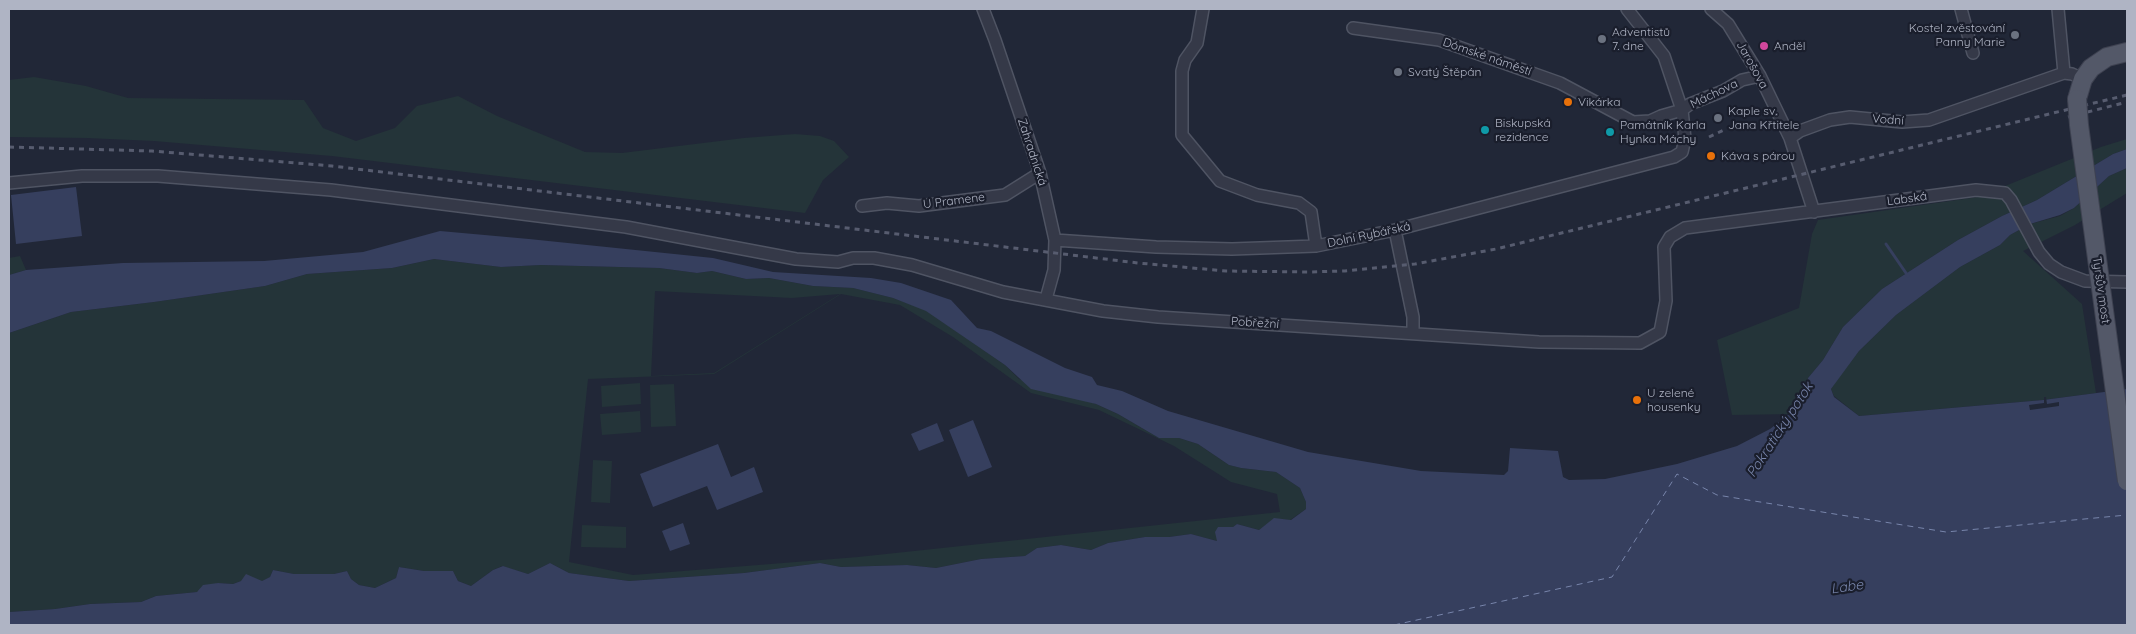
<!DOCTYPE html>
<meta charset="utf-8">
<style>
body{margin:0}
#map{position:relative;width:2136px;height:634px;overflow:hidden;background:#212737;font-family:Quicksand,sans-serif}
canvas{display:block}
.frame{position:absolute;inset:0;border:10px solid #afb4c4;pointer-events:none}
</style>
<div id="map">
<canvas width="2136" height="634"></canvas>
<div class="frame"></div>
</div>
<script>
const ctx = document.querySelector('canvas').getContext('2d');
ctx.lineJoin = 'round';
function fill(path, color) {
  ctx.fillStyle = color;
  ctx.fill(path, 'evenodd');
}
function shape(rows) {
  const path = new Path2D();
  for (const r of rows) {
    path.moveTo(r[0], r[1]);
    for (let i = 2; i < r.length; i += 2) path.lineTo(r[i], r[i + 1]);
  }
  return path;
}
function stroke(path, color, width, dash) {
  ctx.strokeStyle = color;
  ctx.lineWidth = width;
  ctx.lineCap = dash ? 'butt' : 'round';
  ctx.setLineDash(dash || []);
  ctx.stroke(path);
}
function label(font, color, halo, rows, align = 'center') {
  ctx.font = font + ' Quicksand,sans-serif';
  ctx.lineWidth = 4.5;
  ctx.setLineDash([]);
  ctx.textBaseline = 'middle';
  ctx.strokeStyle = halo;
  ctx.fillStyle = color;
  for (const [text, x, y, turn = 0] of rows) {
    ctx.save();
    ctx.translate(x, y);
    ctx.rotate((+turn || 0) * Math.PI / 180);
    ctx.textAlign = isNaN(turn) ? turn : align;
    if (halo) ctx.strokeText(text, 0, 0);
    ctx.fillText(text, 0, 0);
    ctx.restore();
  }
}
fill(shape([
 [34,77,86,86,128,98,304,100,323,128,356,141,395,128,417,106,458,96,497,116,585,152,622,153,744,138,795,134,820,136,834,141,849,157,823,180,805,213,332,156,154,141,87,138,9,137,9,80],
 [2127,139,2127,149,2113,154,2037,200,2002,216,1958,240,1882,289,1843,327,1823,360,1808,378,1799,411,1795,414,1732,415,1717,340,1799,308,1812,234,1818,220,1978,197,2101,147],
 [2127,168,2127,193,2075,225,2023,251,2082,304,2096,393,2043,400,1859,416,1834,396,1831,389,1836,381,1859,351,1896,315,1960,267,2000,245,2010,235,2030,224,2060,216,2074,208,2109,176],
 [20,256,26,270,9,275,9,258],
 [434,259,501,267,541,265,659,268,697,273,712,271,746,279,769,278,813,286,853,288,893,298,926,310,1005,365,1019,379,1096,404,1118,414,1159,438,1179,438,1198,444,1229,465,1241,468,1276,472,1300,488,1306,502,1306,509,1290,520,1274,519,1259,530,1237,524,1233,527,1218,527,1217,541,1191,534,1169,537,1145,537,1108,543,1091,550,1061,545,1037,548,1025,556,981,559,936,568,907,565,841,567,820,563,744,573,629,581,569,573,550,563,528,574,502,566,493,570,471,586,458,581,453,571,424,571,399,567,396,578,375,588,359,585,351,579,347,571,334,574,294,574,273,570,270,577,262,581,241,581,233,584,218,583,197,592,156,596,141,602,90,604,55,609,9,612,9,333,71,312,154,302,265,286,307,274,392,268],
 [655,291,792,298,840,294,714,373,651,376],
 [841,294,900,305,953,337,1031,393,1099,410,1174,446,1231,482,1277,494,1280,512,858,557,633,575,569,562,588,379,714,374],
 [640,383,641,404,602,407,601,386],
 [674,384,676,426,651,427,650,385],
 [640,411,641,432,602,435,600,414],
 [593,460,612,461,610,503,591,502],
 [582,525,626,527,626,548,581,547]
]), '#243439');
fill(shape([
 [2127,149,2127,168,2109,176,2074,208,2060,215,2030,224,2010,235,2000,245,1960,267,1896,315,1859,351,1831,389,1834,397,1859,416,2043,400,2127,389,2127,625,9,625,9,612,55,609,90,604,141,602,156,596,197,592,203,585,218,583,233,584,241,581,246,574,262,581,270,577,273,570,294,574,334,574,347,571,351,579,359,585,375,588,396,578,399,567,424,571,453,571,458,581,471,586,493,570,503,566,528,574,550,563,569,573,629,581,744,573,820,563,841,567,907,565,936,568,981,559,1025,556,1037,548,1061,545,1091,550,1108,543,1145,537,1169,537,1191,534,1217,541,1215,532,1218,527,1233,527,1237,524,1259,530,1274,518,1291,520,1306,509,1306,502,1300,488,1276,472,1241,468,1229,465,1198,444,1179,438,1159,438,1118,414,1096,404,1031,389,1005,365,926,311,893,298,853,288,813,286,769,278,746,279,712,271,697,273,659,268,541,265,501,267,434,259,392,268,307,274,265,286,154,302,71,312,9,333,9,275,26,270,123,263,264,261,363,252,440,231,529,239,713,258,773,272,871,278,901,283,951,300,977,328,991,331,1065,368,1092,377,1097,385,1122,391,1168,411,1308,452,1421,471,1504,475,1508,471,1510,448,1558,451,1563,477,1569,480,1605,479,1677,464,1737,446,1770,429,1788,415,1795,414,1799,411,1808,378,1823,360,1843,327,1882,289,1958,240,2002,216,2037,200,2113,154],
 [76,187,82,236,16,244,11,195],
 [973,420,992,467,968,477,949,430],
 [937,423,944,441,919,451,911,434],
 [718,444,731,477,754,467,763,492,717,510,707,486,653,507,640,474],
 [683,523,690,544,670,551,662,531]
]), '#363f5e');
fill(shape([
 [2044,397,2046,397,2047,404,2059,402,2059,406,2030,410,2029,405,2044,403]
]), '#212737');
stroke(shape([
 [1886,244,1908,276]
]), '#363f5e', 3);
stroke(shape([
 [1394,625,1612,577,1677,474,1717,495,1946,532,2127,515]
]), '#7885ab', 1, [6, 5]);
const minor = shape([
 [983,9,995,40,1040,173,1055,240,1054,270,1046,299],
 [1203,9,1197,43,1185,60,1182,71,1182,135,1220,181,1257,195,1299,203,1311,212,1316,246],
 [1711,9,1728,24,1760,76,1790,138,1814,212],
 [1961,9,1973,53],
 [2058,9,2064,73],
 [1353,28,1439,40,1560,83,1633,122,1650,121,1661,116,1682,110,1690,104,1723,91,1742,80,1760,76],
 [1790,138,1800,131,1830,120,1850,117,1902,122,1929,120,2064,73,2072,74,2083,79],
 [9,183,82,176,158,176,331,190,626,227,796,259,838,262,853,258,874,258,912,265,1003,292,1103,311,1158,317,1539,342,1640,343,1660,332,1666,301,1664,247,1670,237,1685,228,1976,190,2005,193,2011,200,2039,252,2049,264,2061,272,2085,281,2127,282],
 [862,206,887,203,919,206,1005,195,1040,173],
 [1395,230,1413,317,1413,333],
 [1055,240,1156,247,1232,249,1316,246,1395,230,1674,157,1682,152,1685,139,1682,110,1664,56,1627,9]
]);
const primary = shape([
 [2077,99,2083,79,2091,68,2107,57,2127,52]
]);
stroke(minor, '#4f5463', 14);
stroke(primary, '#3e4251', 20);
stroke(minor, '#353948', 11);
stroke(primary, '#535868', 18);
stroke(shape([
 [2068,117,2127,102],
 [1709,137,1726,129],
 [9,147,152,151,332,166,1138,263,1226,271,1308,272,1345,271,1415,264,1496,249,2127,95]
]), '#575c6f', 3, [5, 5]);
const primaryBridge = shape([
 [2077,99,2079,125,2127,481]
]);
stroke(primaryBridge, '#3e4251', 20, []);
stroke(primaryBridge, '#535868', 18);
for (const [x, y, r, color] of [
 [2015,35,5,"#6b7280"],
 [1602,39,5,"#6b7280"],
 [1764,46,5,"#d1479c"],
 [1398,72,5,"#6b7280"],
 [1568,102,5,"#e8710a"],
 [1718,118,5,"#6b7280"],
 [1485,130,5,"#0f9aa8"],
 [1610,132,5,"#0f9aa8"],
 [1711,156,5,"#e8710a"],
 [1637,400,5,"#e8710a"]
]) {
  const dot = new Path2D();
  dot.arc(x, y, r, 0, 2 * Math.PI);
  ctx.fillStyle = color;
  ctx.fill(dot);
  stroke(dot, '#1a1e2c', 2);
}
label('12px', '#afb4c4', '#1a1e2c', [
 ["Kostel zvěstování",2005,28,"right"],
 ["Panny Marie",2005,42,"right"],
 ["Adventistů",1612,32],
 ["7. dne",1612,46],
 ["Anděl",1774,46],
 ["Svatý Štěpán",1408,72],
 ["Vikárka",1578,102],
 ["Kaple sv.",1728,111],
 ["Jana Křtitele",1728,125],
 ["Biskupská",1495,123],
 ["rezidence",1495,137],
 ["Památník Karla",1620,125],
 ["Hynka Máchy",1620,139],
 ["Káva s párou",1721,156],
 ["U zelené",1647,393],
 ["housenky",1647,407]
], 'left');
label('12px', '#afb4c4', '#1a1e2c', [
 ["Dómské náměstí",1487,57,19],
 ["Jarošova",1752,65,61],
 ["Máchova",1714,94,-26],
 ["Vodní",1888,120,4],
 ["Zahradnická",1032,152,72],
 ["Labská",1907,199,-8],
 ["U Pramene",954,201,-7],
 ["Dolní Rybářská",1369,235,-12],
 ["Tyršův most",2101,290,82],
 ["Pobřežní",1255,323,4]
]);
label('italic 14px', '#7885ab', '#1a1e2c', [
 ["Pokratický potok",1780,430,-57],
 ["Labe",1847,587,-8]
]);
</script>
